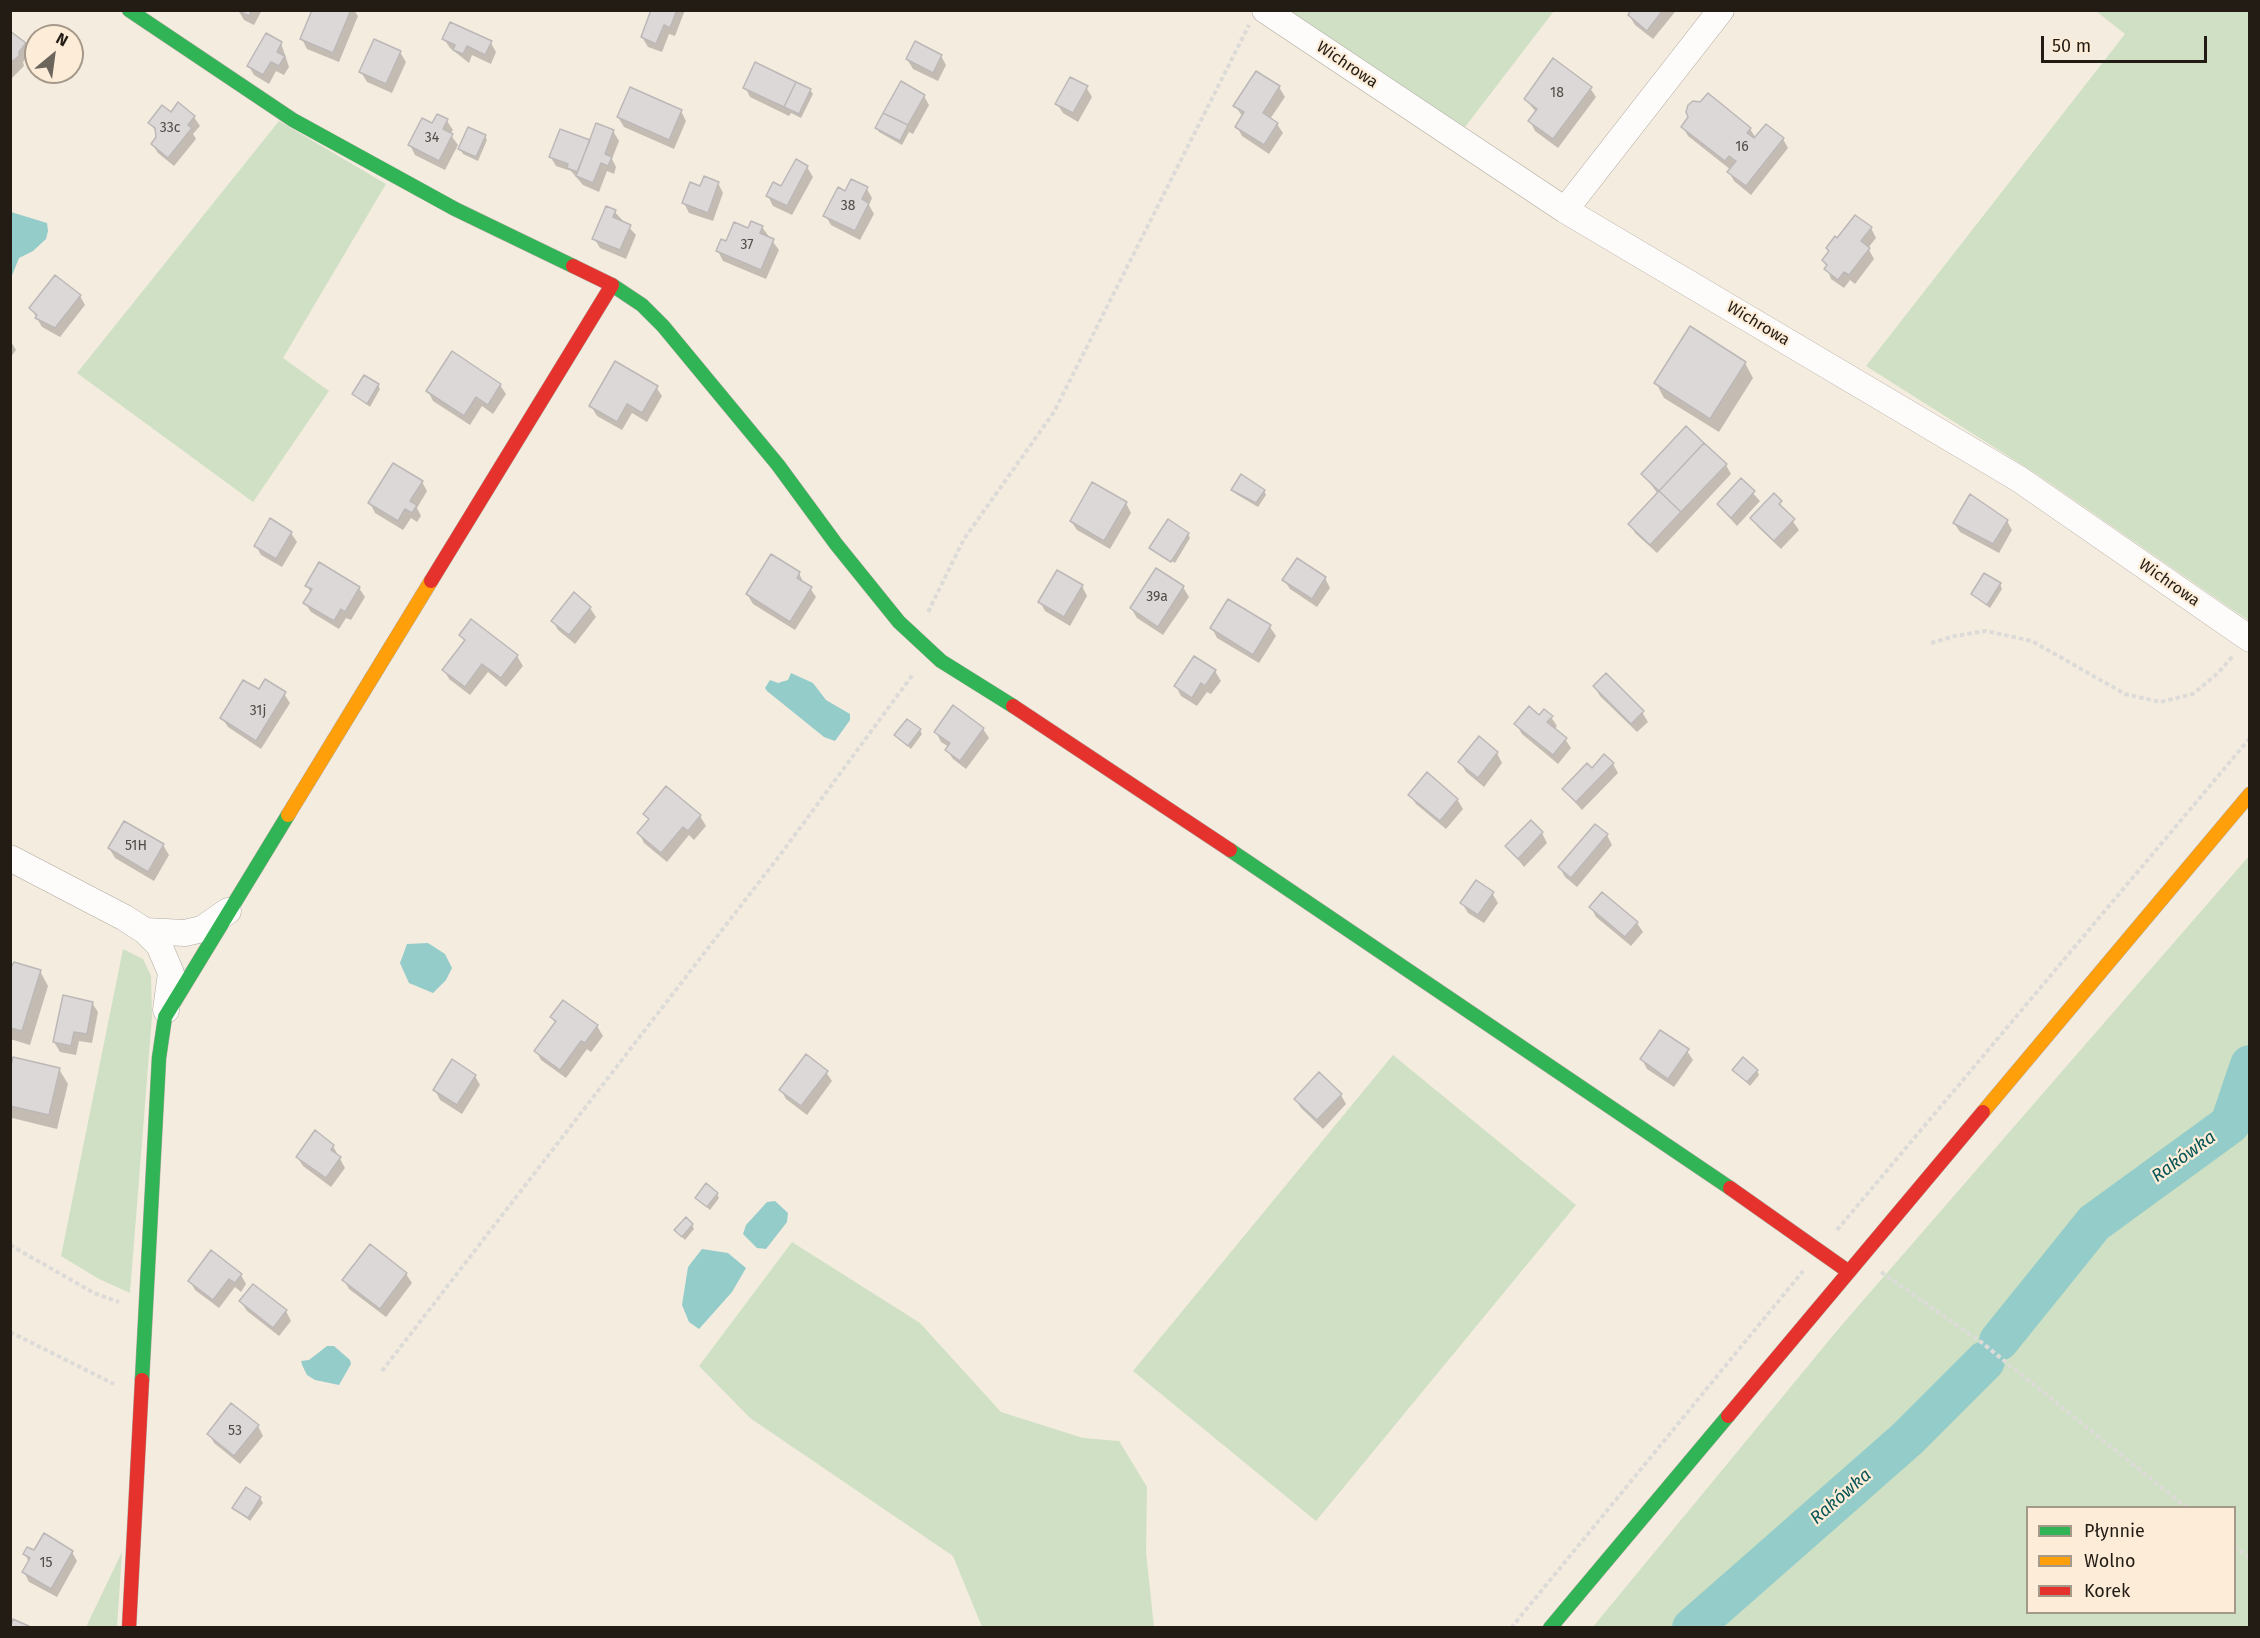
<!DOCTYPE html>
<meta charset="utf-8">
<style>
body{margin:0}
#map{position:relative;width:2260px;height:1638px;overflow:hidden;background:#f5ece0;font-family:"Fira Sans",sans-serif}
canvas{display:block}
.frame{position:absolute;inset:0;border:12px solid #221c15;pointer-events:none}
.legend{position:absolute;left:2026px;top:1506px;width:210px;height:108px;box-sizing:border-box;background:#fdedd8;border:2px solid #a5998a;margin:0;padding:8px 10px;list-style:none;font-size:18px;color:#221c15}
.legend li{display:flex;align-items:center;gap:12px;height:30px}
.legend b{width:30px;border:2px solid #a5998a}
.north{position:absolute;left:24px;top:24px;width:60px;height:60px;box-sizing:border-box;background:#fdedd8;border:2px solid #a5998a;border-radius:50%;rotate:29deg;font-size:16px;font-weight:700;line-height:24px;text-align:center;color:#221c15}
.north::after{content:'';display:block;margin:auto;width:21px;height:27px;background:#6c655c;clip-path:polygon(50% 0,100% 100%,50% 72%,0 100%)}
.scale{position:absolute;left:2041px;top:36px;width:166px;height:27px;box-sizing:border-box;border:3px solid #221c15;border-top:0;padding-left:8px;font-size:18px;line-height:21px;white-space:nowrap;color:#221c15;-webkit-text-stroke:4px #fdedd8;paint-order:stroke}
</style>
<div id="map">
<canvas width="2260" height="1638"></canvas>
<div class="frame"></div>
<ul class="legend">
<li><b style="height:8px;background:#30b455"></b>Płynnie</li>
<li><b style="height:8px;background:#ff9f0a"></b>Wolno</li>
<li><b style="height:8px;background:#e5322d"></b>Korek</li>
</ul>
<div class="north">N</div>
<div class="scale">50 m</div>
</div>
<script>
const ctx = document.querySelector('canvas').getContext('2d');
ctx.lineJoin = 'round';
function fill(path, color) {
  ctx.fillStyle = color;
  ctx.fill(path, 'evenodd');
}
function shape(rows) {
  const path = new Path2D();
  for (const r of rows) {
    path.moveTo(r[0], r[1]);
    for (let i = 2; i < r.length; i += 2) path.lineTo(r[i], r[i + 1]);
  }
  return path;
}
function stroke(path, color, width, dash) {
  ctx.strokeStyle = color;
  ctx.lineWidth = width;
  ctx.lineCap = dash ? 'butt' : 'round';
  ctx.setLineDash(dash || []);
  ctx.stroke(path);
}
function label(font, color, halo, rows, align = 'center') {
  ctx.font = font + ' "Fira Sans",sans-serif';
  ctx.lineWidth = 4.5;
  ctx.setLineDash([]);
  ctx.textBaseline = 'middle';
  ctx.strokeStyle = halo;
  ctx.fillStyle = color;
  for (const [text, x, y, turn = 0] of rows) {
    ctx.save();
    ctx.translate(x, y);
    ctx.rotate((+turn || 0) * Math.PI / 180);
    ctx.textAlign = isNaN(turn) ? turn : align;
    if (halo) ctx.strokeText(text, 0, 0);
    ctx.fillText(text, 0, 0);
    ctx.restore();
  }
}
fill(shape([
 [1285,11,1554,11,1465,127],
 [2096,11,2249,11,2249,621,2038,475,1866,366,2125,34],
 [279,121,386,184,283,358,329,391,253,502,77,373],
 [2249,856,2249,1627,1592,1628,1840,1327],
 [2028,1508,2234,1508,2234,1612,2028,1612],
 [123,949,143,959,151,976,152,1016,130,1293,99,1279,61,1256],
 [1393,1055,1576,1205,1316,1521,1133,1371],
 [792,1242,920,1323,1001,1412,1083,1438,1119,1441,1147,1487,1146,1552,1154,1627,982,1627,953,1556,750,1418,699,1366],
 [122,1552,117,1627,86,1627]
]), '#cfe0c4');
fill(shape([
 [11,212,47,223,48,231,46,239,33,251,19,258,11,278],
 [791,673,813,683,826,700,850,714,850,720,835,741,824,737,767,691,765,688,770,680,778,683,788,680],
 [428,943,445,954,452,968,446,980,433,993,409,983,400,963,407,944],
 [775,1201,788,1213,787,1222,766,1249,757,1248,743,1234,746,1225,767,1202],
 [702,1249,728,1253,746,1268,732,1292,699,1329,689,1322,682,1305,688,1267],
 [327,1346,334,1346,350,1360,351,1364,339,1385,315,1380,307,1375,303,1367,301,1361,309,1360]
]), '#93ccc9');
fill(shape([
 [238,10,262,10,254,25,244,20],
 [314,10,354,10,358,16,339,62,307,49,302,39],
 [653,10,685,10,675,36,669,34,662,52,648,47,642,37],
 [1633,10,1673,10,1675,12,1653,39,1635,25,1629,15],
 [10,33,25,44,30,53,23,62,24,66,12,78],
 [444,39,491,43,496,52,491,64,472,55,469,63,450,48],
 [281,43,289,67,284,75,276,71,269,84,254,75,249,66],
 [400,52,406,62,392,93,367,82,361,72],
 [941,56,946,65,938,81,913,69,907,59],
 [745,87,810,90,813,94,801,118,791,113,789,116,750,97],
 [1086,87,1092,97,1078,122,1063,113,1057,104],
 [1279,87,1285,97,1270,119,1277,124,1283,133,1269,154,1242,136,1237,127,1243,117,1235,106],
 [1590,88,1596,97,1558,148,1535,131,1530,121,1536,112,1525,99],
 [1708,95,1750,129,1756,138,1783,139,1788,148,1751,195,1734,181,1729,172,1731,170,1688,136,1683,127],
 [924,96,929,105,913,134,909,132,902,145,879,132,877,128],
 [681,111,686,121,674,149,624,127,618,117],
 [171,114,194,117,200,126,193,134,196,139,174,166,158,153,152,144,157,133,150,123],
 [447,121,453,130,450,134,458,145,445,170,415,155,410,145,433,125],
 [613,131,619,141,612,159,616,167,614,174,607,171,599,192,583,185,571,171,556,166,550,156],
 [485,136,487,140,478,161,463,154,460,149],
 [807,167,813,177,792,215,773,206,768,196],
 [718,183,723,193,713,221,689,213,684,203,701,188],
 [867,189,872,198,869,205,874,214,860,240,831,225,825,215,846,193],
 [614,211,636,235,626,259,600,248,594,238],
 [762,227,779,250,766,279,723,261,718,251,748,230],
 [1871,228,1876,238,1868,248,1874,259,1855,284,1850,280,1844,288,1831,279,1824,260,1830,252],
 [80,296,85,305,60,337,42,327,31,308],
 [10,340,16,350,10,358],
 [1745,363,1753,378,1719,432,1664,398,1656,383],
 [378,385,380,389,370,407,354,394],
 [500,385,506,394,493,414,482,406,470,425,433,401,428,391],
 [656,387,662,396,647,422,632,413,622,430,597,416,591,406],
 [1726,465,1731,474,1657,553,1635,533,1630,524,1658,494,1643,474],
 [1741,480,1760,501,1737,526,1718,505],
 [422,482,427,491,417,508,421,516,417,522,411,518,403,530,375,513,370,503],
 [1233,490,1264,491,1266,495,1258,507,1236,494],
 [1774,495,1799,530,1781,549,1758,527,1752,518],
 [1126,503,1131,513,1110,549,1077,530,1071,521],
 [2007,521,2012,530,1999,553,1960,532,1954,523],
 [291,533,297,542,282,567,261,555,256,546],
 [1188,534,1190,538,1175,563,1151,548],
 [799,573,804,584,810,588,816,597,795,630,753,604,747,594],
 [1325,578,1330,588,1317,607,1290,589,1284,580],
 [2000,584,2002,589,1990,608,1972,594],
 [307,586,359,588,365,597,351,620,346,618,339,629,311,612,305,603,311,593],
 [1082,586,1087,596,1070,626,1045,611,1040,602],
 [1183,587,1189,597,1163,635,1137,618,1131,608],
 [1229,601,1270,627,1276,636,1259,663,1217,638,1212,628],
 [590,608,596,617,575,644,558,630,553,621],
 [472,621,517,656,523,666,506,687,488,672,470,695,449,679,444,670,465,642,460,635],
 [1195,658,1215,671,1221,681,1211,694,1207,692,1197,706,1181,696,1176,686],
 [1594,686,1642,712,1648,722,1637,732,1600,696],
 [259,692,284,694,290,703,261,749,228,727,222,718],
 [1539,717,1551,717,1557,726,1554,730,1565,739,1571,748,1558,764,1522,734,1516,724],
 [983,729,989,738,966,769,953,759,947,750,949,747,941,742,936,732],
 [920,730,922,734,911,749,896,736],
 [1497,753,1502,763,1484,787,1466,772,1460,762],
 [1613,764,1618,773,1582,810,1564,790],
 [666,788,700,816,706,826,694,840,689,835,667,862,644,843,639,833,649,821,645,814],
 [1410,795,1457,799,1463,809,1446,829,1416,804],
 [124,823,163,845,169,855,154,881,115,858,109,848],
 [1542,833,1547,843,1524,867,1507,846],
 [1607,835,1612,845,1577,887,1565,877,1560,868],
 [1492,893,1498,903,1484,923,1468,913,1462,903],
 [1591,907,1637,923,1643,932,1631,946,1596,917],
 [10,971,40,971,48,986,30,1045,10,1039],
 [564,1002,597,1026,603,1036,591,1052,587,1049,566,1078,541,1060,536,1051,556,1024,552,1018],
 [92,1003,98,1012,92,1043,79,1041,76,1055,60,1052,54,1042],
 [1687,1051,1693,1060,1674,1087,1647,1069,1642,1059],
 [59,1069,68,1084,57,1129,12,1118,10,1075],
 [1734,1070,1757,1071,1759,1075,1750,1086],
 [826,1072,832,1081,807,1115,786,1099,781,1090],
 [475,1076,480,1085,462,1114,440,1100,435,1090],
 [1341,1095,1346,1104,1323,1129,1301,1108,1295,1099],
 [333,1146,345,1168,331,1187,303,1166,297,1157],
 [717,1194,719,1198,710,1210,697,1198],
 [692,1225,694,1229,685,1240,676,1230],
 [406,1274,412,1283,386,1317,349,1289,344,1280],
 [241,1275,246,1284,241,1292,235,1287,219,1308,195,1290,190,1281],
 [241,1302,286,1311,291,1321,279,1336,247,1311],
 [258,1426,263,1436,240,1464,214,1443,209,1434],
 [260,1498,263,1503,250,1521,234,1508],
 [35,1552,72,1552,77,1561,57,1597,29,1582,24,1572,29,1562,25,1554]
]), '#0003');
stroke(shape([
 [1999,1341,2094,1223,2230,1124,2250,1065],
 [1692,1628,1907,1439,1985,1361]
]), '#93ccc9', 40);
const building = shape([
 [237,10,252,10,249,16,237,10],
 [312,10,351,10,333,53,300,39,312,10],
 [651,10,677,10,670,28,664,25,656,44,641,37,651,10],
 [1631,10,1663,10,1647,31,1628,15,1631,10],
 [450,22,492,41,485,55,467,46,463,54,453,50,455,45,442,39,450,22],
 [10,31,26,43,19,52,19,56,10,63,10,31],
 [266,33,282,42,277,52,285,56,279,66,271,62,263,75,247,66,266,33],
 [374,39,401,51,386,84,359,72,374,39],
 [915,41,942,55,933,73,906,59,915,41],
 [1553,58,1592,87,1553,139,1528,121,1537,109,1524,99,1553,58],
 [755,62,796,82,784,107,743,88,755,62],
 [1256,71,1280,86,1263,113,1278,123,1264,145,1235,127,1244,112,1233,106,1256,71],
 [1070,77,1088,86,1073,113,1055,104,1070,77],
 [901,81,925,95,908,125,883,113,901,81],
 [796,82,811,89,799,114,784,107,796,82],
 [630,87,682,110,669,140,617,117,630,87],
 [1708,93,1751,128,1747,133,1754,138,1766,124,1784,138,1746,186,1727,172,1736,161,1729,156,1725,161,1681,127,1688,117,1686,112,1688,105,1693,101,1700,102,1708,93],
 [178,102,195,116,188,125,192,128,168,158,151,144,156,137,155,128,148,123,162,105,171,112,178,102],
 [883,113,908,125,900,141,875,128,883,113],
 [437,114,448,119,443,129,453,134,439,161,408,145,422,118,432,123,437,114],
 [596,123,614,130,605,154,612,157,608,166,601,163,593,183,576,176,596,123],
 [468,127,486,135,476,157,458,149,468,127],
 [560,129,590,140,577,172,567,168,568,164,549,157,560,129],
 [796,159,808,166,787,206,766,196,773,182,781,186,796,159],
 [704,176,719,182,708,213,682,203,690,182,700,186,704,176],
 [851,179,868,187,862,199,869,203,855,231,823,216,838,187,845,191,851,179],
 [606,206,616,210,613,217,631,225,620,250,592,239,606,206],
 [1855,215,1872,227,1861,241,1870,248,1849,275,1844,272,1838,280,1824,269,1827,265,1822,260,1829,251,1826,248,1835,236,1837,238,1855,215],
 [751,221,763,226,760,233,774,239,761,270,716,251,721,239,726,241,734,222,748,228,751,221],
 [55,275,81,295,55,328,35,318,37,315,29,308,55,275],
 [1690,326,1746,362,1710,419,1654,383,1690,326],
 [452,351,501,384,488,405,476,397,464,416,426,391,452,351],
 [615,361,658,386,642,413,627,404,617,422,589,406,615,361],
 [364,375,379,384,367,404,352,394,364,375],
 [1686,426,1704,443,1659,491,1641,474,1686,426],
 [1704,443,1727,464,1681,512,1659,491,1704,443],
 [393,463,423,481,410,501,417,505,412,513,405,509,398,521,368,503,393,463],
 [1241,474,1265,490,1256,503,1231,490,1241,474],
 [1741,478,1755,491,1731,518,1717,504,1741,478],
 [1092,482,1127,502,1104,541,1070,521,1092,482],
 [1659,491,1681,512,1650,545,1628,524,1659,491],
 [1774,493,1782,501,1779,504,1795,519,1774,541,1750,518,1774,493],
 [1970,494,2008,520,1993,544,1953,523,1970,494],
 [270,518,292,532,276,559,254,546,270,518],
 [1168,519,1189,533,1171,562,1149,548,1168,519],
 [771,554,800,572,797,578,812,587,790,622,746,594,771,554],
 [1297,558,1326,577,1312,599,1282,580,1297,558],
 [319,562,360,587,345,612,341,609,334,621,303,603,312,589,305,586,319,562],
 [1156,568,1184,586,1158,627,1130,608,1156,568],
 [1057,570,1083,585,1064,617,1038,602,1057,570],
 [1984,573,2001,583,1987,605,1971,594,1984,573],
 [574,592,591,607,569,635,551,621,574,592],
 [1228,599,1271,625,1253,655,1210,628,1228,599],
 [471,619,518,655,501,678,482,664,465,687,442,670,465,640,459,635,471,619],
 [1194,656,1216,670,1205,686,1201,683,1192,698,1174,686,1194,656],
 [1606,673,1644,711,1631,724,1593,686,1606,673],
 [265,679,286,692,256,741,220,718,243,680,259,689,265,679],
 [953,705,984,728,960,761,945,750,950,743,934,732,953,705],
 [1529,706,1539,715,1544,709,1553,716,1547,722,1567,738,1553,755,1514,724,1529,706],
 [907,719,921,729,908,746,894,735,907,719],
 [1479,736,1498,752,1478,778,1458,762,1479,736],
 [1604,754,1614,763,1576,802,1562,789,1587,763,1592,768,1604,754],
 [1427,772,1458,799,1440,821,1408,795,1427,772],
 [666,786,701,815,688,831,683,827,661,853,637,833,649,819,643,814,666,786],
 [1531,820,1543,832,1518,859,1505,846,1531,820],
 [124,821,164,844,148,872,108,848,124,821],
 [1595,824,1608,834,1571,878,1558,867,1595,824],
 [1476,880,1494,892,1478,915,1460,903,1476,880],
 [1602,892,1638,922,1625,937,1589,907,1602,892],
 [14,962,41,970,22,1031,10,1028,10,969,14,962],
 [63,995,93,1002,87,1034,74,1032,71,1046,53,1042,63,995],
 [563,1000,598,1025,585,1043,581,1041,560,1070,534,1051,556,1021,550,1017,563,1000],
 [1660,1030,1689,1049,1668,1079,1640,1059,1660,1030],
 [806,1054,828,1071,801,1106,779,1090,806,1054],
 [13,1057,60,1068,49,1115,10,1106,10,1069,13,1057],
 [1743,1057,1758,1070,1747,1082,1732,1070,1743,1057],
 [452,1059,476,1075,457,1105,433,1090,452,1059],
 [1319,1072,1342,1094,1317,1120,1294,1099,1319,1072],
 [315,1130,334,1145,331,1150,341,1157,326,1178,296,1157,315,1130],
 [706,1183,718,1193,707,1207,695,1198,706,1183],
 [686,1217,693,1224,682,1237,674,1230,686,1217],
 [370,1244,407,1273,380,1309,342,1280,370,1244],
 [211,1250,242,1274,235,1283,229,1279,213,1300,188,1281,211,1250],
 [253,1284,287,1310,273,1328,239,1301,253,1284],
 [231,1403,259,1425,234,1456,207,1434,231,1403],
 [246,1487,261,1497,248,1518,232,1508,246,1487],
 [44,1533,73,1551,51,1589,22,1572,30,1558,23,1554,27,1547,34,1550,44,1533],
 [13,1619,33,1628,10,1628,13,1619]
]);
fill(building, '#dcd8d7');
stroke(building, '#bcb8b7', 1.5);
const street = shape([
 [1265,10,1565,210,2019,479,2250,639],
 [1565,210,1721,10],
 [10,858,125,918,145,931,159,945,171,973,166,1010],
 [145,931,185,933,202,929,228,911]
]);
const fast = shape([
 [129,10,293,120,455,209,573,266],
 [612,285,642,305,663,326,778,465,836,544,899,622,941,661,1013,706],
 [1230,850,1730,1188],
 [142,1380,159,1058,165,1017,288,815],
 [1550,1628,1728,1416]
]);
const slow = shape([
 [288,815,431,581],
 [1983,1112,2250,794]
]);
const jam = shape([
 [431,581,612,285,573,266],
 [1013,706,1230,850],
 [1730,1188,1849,1272],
 [1728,1416,1983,1112],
 [129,1628,142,1380]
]);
stroke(street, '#afa89f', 27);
stroke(fast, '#afa89f', 15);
stroke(slow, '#afa89f', 15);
stroke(jam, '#afa89f', 15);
stroke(shape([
 [928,612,964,539,1054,412,1249,25],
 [1931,643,1955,636,1986,631,2032,641,2125,694,2160,702,2193,694,2218,673,2233,656],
 [1837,1230,2250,738],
 [10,1245,94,1293,119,1302],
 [1881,1272,1981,1342,2187,1508],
 [10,1332,114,1384],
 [382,1371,783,851,914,673],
 [2234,1546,2250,1558],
 [1511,1628,1803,1271]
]), '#dddbd8', 4, [4.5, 3]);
stroke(street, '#fefcfa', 26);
stroke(fast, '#30b455', 14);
stroke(slow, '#ff9f0a', 14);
stroke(jam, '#e5322d', 14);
label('14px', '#504b46', null, [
 ["18",1557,93],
 ["33c",170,128],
 ["34",432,138],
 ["16",1742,147],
 ["38",848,206],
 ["37",747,245],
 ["39a",1157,597],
 ["31j",258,711],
 ["51H",136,846],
 ["53",235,1431],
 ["15",46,1563]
]);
label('16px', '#221c15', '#fdedd8', [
 ["Wichrowa",1347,65,34],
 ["Wichrowa",1758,324,31],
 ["Wichrowa",2169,583,35]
]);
label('italic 18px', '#085658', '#fdedd8', [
 ["Rakówka",2184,1157,-36],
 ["Rakówka",1841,1497,-41]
]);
</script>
